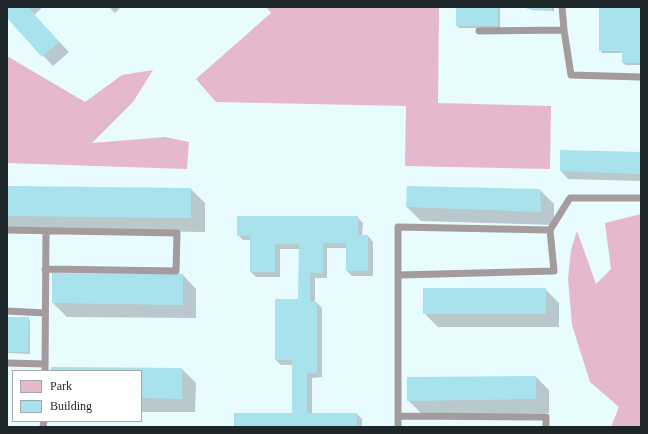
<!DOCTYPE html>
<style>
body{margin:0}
#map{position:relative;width:648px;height:434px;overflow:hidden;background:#e8fbff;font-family:"Times New Roman",serif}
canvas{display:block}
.frame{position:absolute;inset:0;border:8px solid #1d2628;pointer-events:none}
.legend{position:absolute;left:12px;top:370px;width:130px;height:52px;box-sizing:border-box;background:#fff;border:1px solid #a5a8a9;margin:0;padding:5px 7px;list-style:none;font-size:12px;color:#1d2628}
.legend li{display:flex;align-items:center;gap:8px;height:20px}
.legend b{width:20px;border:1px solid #a5a8a9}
</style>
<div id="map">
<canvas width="648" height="434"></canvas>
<div class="frame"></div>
<ul class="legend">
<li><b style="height:11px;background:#e6b8cd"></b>Park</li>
<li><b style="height:11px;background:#a8e2ec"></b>Building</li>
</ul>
</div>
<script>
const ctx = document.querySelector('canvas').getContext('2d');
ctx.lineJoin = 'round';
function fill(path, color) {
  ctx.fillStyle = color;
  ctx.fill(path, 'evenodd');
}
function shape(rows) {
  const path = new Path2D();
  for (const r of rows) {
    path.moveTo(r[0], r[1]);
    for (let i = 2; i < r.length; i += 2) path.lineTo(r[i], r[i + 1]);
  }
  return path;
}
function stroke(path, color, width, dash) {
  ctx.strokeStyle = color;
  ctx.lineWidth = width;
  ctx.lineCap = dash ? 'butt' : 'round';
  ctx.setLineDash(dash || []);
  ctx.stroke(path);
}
fill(shape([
 [266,7,439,7,438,103,551,106,550,169,405,166,406,106,216,102,196,79,271,13],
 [7,56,85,102,122,75,153,70,133,102,92,143,165,137,189,142,187,169,7,163],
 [641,214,641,423,640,427,611,427,619,407,590,382,572,325,568,278,571,250,577,231,596,284,611,269,605,223]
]), '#e6b8cd');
fill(shape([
 [7,7,43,7,34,15,69,52,53,66,7,17],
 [109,7,121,7,115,13],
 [457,7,500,7,500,28,459,28,457,26],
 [528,7,554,7,554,11,531,10],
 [600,7,641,7,641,65,626,65,623,63,623,53,602,53,600,50],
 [641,153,641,181,568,179,561,171],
 [7,187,191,189,205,203,205,232,7,230],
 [540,190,554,204,554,225,421,221,407,207],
 [357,217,363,223,362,236,368,236,373,242,373,276,352,276,347,271,347,248,327,248,327,278,315,278,315,303,317,303,322,308,322,377,312,378,312,414,357,414,362,419,362,427,236,427,293,414,293,365,281,365,276,360,299,300,299,249,280,249,280,277,256,277,251,272,251,240,243,240,238,235],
 [183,275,196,289,196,318,67,317,53,303],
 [545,289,559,303,559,327,438,327,424,313],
 [7,318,28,318,30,321,30,354,7,353],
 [182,369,196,383,195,412,141,412,141,371,52,371],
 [535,376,549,390,549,413,422,414,408,400]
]), '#0003');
fill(shape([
 [7,7,28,7,59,42,42,57,7,18],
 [456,7,498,7,498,26,456,26],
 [527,7,552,7,552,10,527,9],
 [599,7,640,7,641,63,622,63,622,51,599,51],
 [560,150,641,152,641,174,560,171],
 [7,186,191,188,191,218,7,216],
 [407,186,540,189,541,212,406,207],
 [237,216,358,216,358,235,368,235,368,271,346,271,346,243,323,243,323,273,310,273,310,302,317,302,317,373,307,373,307,413,357,413,357,427,234,427,234,413,292,413,292,360,275,360,275,299,298,299,299,244,275,244,275,272,250,272,250,236,237,236],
 [52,273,183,274,183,305,52,303],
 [423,288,546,288,546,314,423,314],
 [7,317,29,317,28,352,7,352],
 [51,367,182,368,182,399,141,398,141,371,51,371],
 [536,376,536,399,407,401,407,377]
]), '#a8e2ec');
stroke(shape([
 [562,7,564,30,571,75,641,77],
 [479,31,564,30],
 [7,230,177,233,176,271,45,269],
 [399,275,554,271,550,230],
 [7,311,45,313],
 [7,363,45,364],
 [45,371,46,231],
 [398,416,546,417,546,427],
 [43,427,44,421],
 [398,427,398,227,550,230,570,198,641,198]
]), '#a49b9f', 7);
</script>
